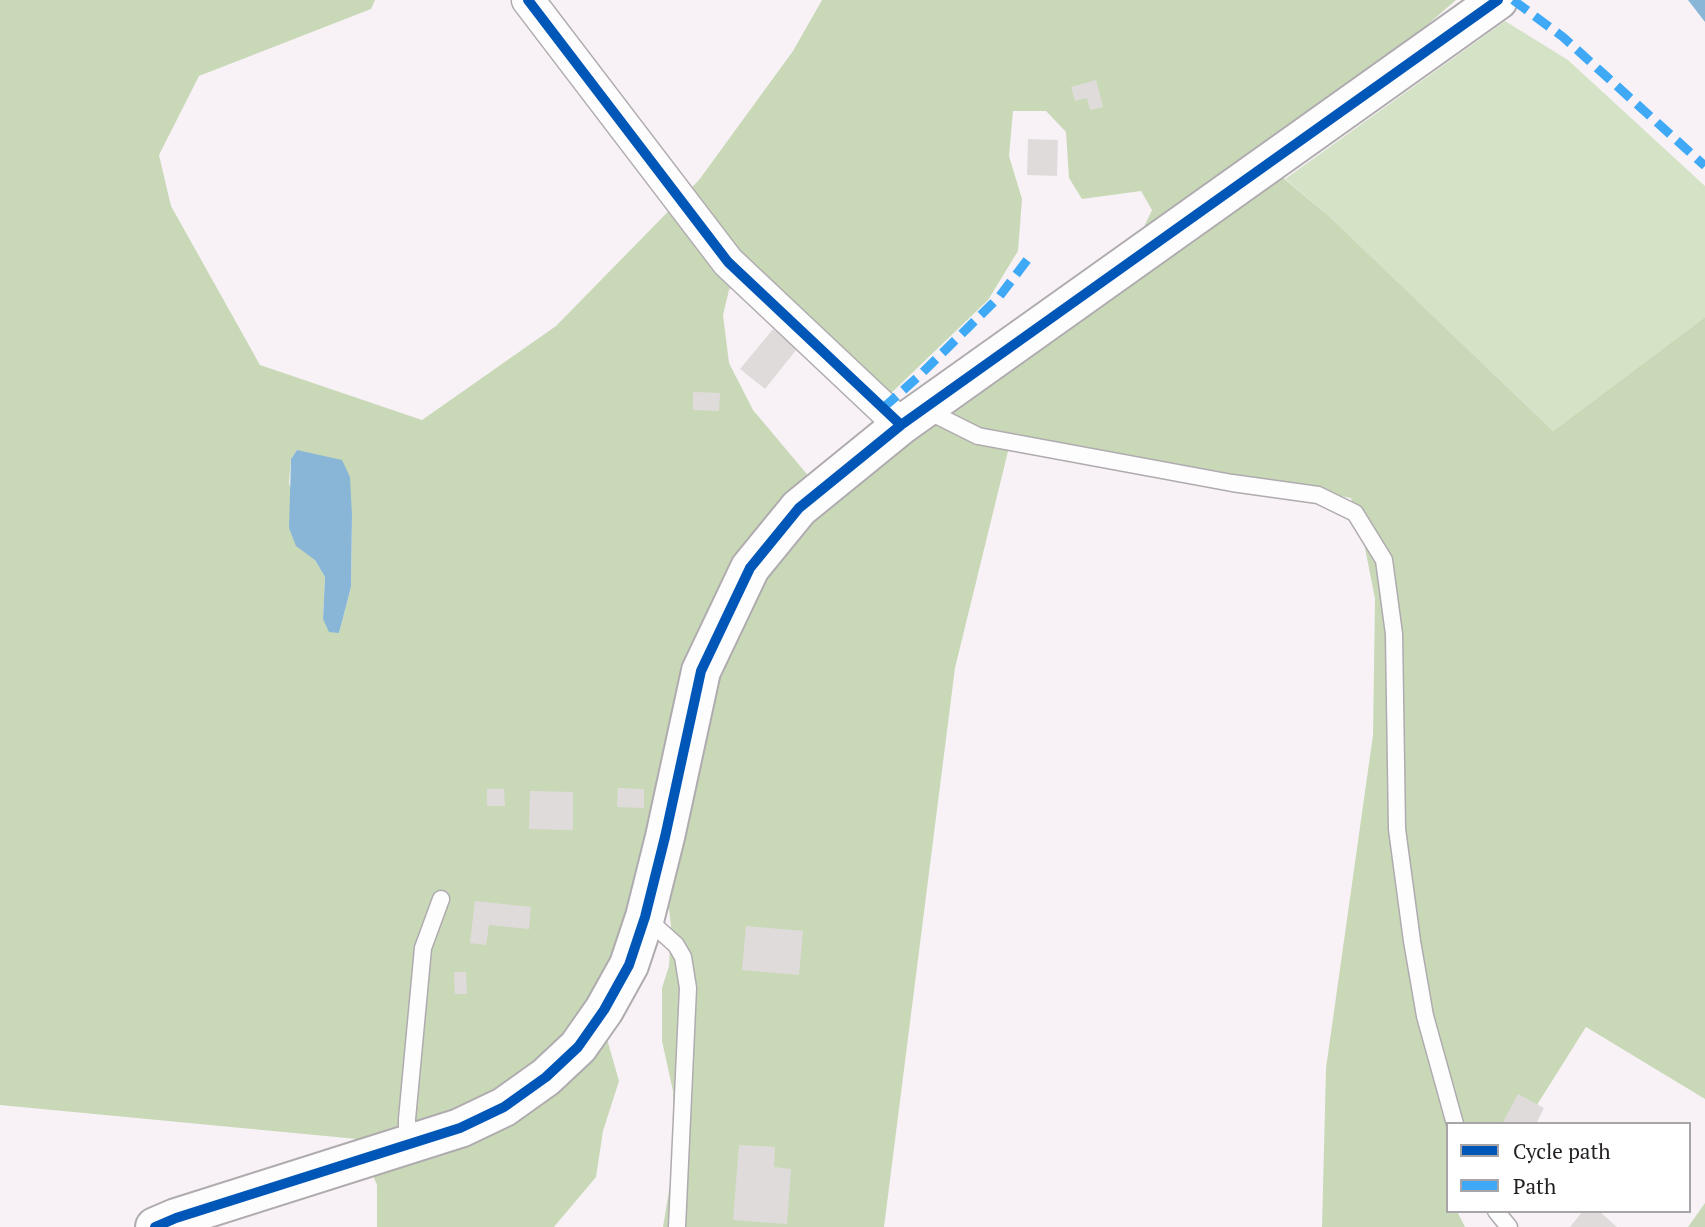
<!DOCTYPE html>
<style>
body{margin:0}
#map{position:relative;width:1705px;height:1227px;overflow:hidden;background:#f8f2f7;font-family:"PT Serif",serif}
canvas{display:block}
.legend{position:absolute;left:1446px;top:1122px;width:245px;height:91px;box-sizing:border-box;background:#fff;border:2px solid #a7a5a7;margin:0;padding:9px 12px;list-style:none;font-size:21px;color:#231f23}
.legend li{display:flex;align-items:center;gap:14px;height:35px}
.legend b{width:35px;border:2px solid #a7a5a7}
</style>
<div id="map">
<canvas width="1705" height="1227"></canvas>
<ul class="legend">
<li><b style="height:9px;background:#0057b8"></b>Cycle path</li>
<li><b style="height:9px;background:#3fa9f5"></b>Path</li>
</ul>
</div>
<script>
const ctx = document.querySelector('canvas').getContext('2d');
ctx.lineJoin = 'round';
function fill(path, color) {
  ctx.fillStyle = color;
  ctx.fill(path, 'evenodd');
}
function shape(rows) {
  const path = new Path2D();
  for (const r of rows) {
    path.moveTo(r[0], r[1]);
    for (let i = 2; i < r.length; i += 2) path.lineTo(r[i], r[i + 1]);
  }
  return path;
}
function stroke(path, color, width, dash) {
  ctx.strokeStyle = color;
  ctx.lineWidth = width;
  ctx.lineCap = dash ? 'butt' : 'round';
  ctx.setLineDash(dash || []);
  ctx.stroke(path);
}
fill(shape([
 [1505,21,1568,60,1705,186,1705,317,1553,431,1330,217,1285,179]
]), '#d4e3c6');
fill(shape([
 [0,0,375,0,371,9,199,76,159,155,171,206,260,365,422,420,556,326,699,180,793,51,822,0,1456,0,1337,103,1258,157,1330,217,1553,431,1705,317,1705,1099,1586,1027,1525,1124,1448,1124,1448,1211,1457,1211,1465,1227,1322,1227,1326,1068,1373,735,1375,599,1365,548,1351,498,1012,435,955,668,884,1227,663,1227,673,1166,673,1091,662,1041,662,988,669,966,671,926,668,900,594,1004,607,1039,619,1081,603,1131,596,1177,554,1227,377,1227,377,1185,357,1139,0,1105],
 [1013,111,1046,111,1066,132,1069,178,1082,199,1141,191,1152,210,1118,281,827,498,753,410,729,363,723,315,729,290,748,273,885,399,988,300,1018,251,1022,199,1009,156],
 [297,450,352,515,351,587,339,633,323,619,325,577,315,560,289,483,291,459],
 [1705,1203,1705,1227,1688,1227]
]), '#c9d9b8');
fill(shape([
 [1688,0,1705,0,1705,22],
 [297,450,342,460,350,477,352,515,351,587,339,633,329,632,323,619,325,577,315,560,296,546,289,528,291,459]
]), '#89b6d7');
fill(shape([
 [1096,80,1103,107,1090,110,1087,98,1075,101,1071,87],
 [1028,139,1058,140,1057,176,1027,175],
 [773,329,797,349,765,389,740,369],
 [693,392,720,393,719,411,693,410],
 [618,788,644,789,644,808,617,807],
 [487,789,504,789,505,806,487,806],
 [530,791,573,792,573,830,529,829],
 [475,901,531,907,529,929,489,925,486,945,470,943],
 [746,926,803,931,799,975,742,970],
 [454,972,466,972,467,994,455,994],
 [1518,1094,1544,1108,1536,1124,1502,1124],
 [739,1145,775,1147,774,1167,791,1169,787,1224,733,1220],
 [1583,1211,1599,1211,1617,1227,1570,1227]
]), '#e0dbdb');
const lane = shape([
 [924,409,978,436,1232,483,1318,495,1355,513,1384,560,1394,634,1397,829,1412,941,1425,1016,1455,1124],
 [645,917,676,945,683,957,688,988,677,1227],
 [407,1145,407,1119,423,948,441,899],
 [1496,1211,1509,1227]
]);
const street = shape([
 [528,0,728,262,901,425]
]);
const secondary = shape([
 [155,1227,176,1218,460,1128,504,1107,546,1077,578,1047,604,1010,629,965,645,917,665,837,701,671,750,568,799,508,901,425,1498,0]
]);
stroke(lane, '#afabaf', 19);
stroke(street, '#afabaf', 35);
stroke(secondary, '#afabaf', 42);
stroke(lane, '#fefdfe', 16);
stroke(street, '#fefdfe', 32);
stroke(secondary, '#fefdfe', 38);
stroke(shape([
 [1513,0,1563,37,1705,166],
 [883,408,919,376,999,297,1031,255]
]), '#3fa9f5', 9, [18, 9]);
stroke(shape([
 [528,0,728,262,901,425],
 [155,1227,176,1218,460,1128,504,1107,546,1077,578,1047,604,1010,629,965,645,917,665,837,701,671,750,568,799,508,901,425,1498,0]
]), '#0057b8', 10);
</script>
